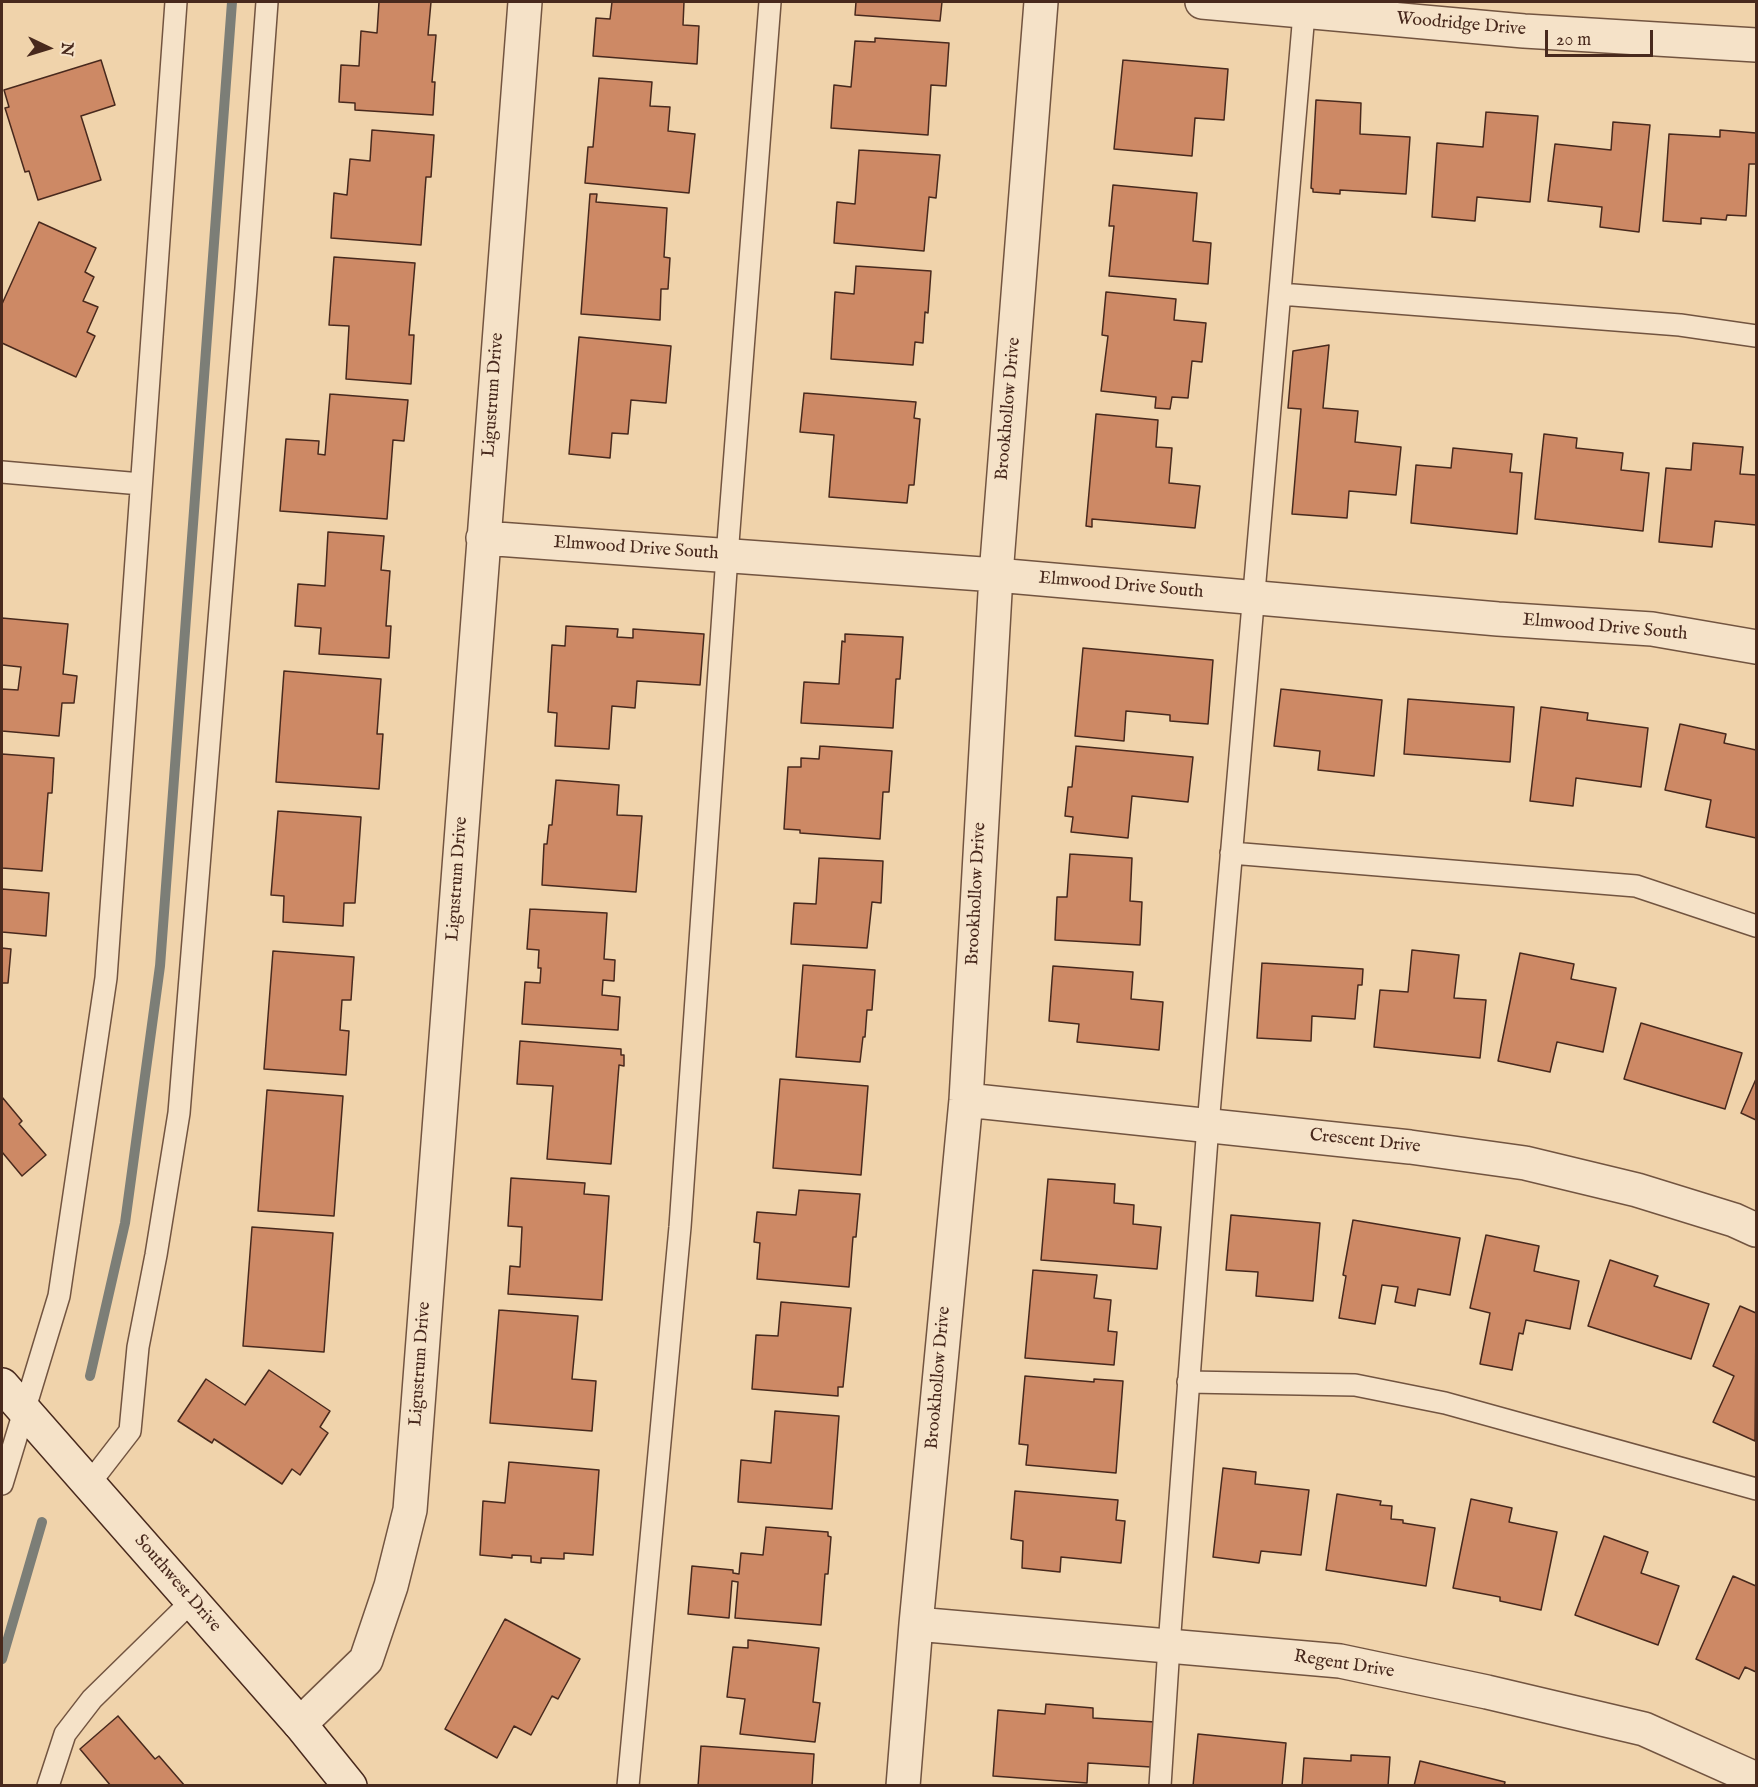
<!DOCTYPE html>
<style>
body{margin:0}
#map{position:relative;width:1758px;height:1787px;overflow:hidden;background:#f0d3ab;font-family:"IM FELL English",serif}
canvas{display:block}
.frame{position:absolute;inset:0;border:3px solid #48291d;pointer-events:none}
.north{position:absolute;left:18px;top:18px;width:60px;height:60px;-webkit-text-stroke:4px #f5e2c8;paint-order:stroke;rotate:94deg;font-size:16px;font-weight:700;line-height:24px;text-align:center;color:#48291d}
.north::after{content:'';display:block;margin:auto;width:21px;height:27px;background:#48291d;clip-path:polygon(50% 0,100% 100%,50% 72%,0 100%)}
.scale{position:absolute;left:1545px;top:30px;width:108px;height:27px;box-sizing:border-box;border:3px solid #48291d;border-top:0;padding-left:8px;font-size:18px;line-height:21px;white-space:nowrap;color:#48291d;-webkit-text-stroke:4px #f5e2c8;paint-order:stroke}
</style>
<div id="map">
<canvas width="1758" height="1787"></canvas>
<div class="frame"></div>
<div class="north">N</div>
<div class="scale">20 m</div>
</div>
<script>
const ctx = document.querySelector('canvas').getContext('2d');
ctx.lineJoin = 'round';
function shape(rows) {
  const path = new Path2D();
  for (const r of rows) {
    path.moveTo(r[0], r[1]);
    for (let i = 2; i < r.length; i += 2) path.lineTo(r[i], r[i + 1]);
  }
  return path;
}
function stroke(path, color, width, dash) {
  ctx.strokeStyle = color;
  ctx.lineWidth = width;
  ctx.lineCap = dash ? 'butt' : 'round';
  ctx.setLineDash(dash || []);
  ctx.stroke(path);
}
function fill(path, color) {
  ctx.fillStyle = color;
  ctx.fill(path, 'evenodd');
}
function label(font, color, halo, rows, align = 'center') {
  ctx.font = font + ' "IM FELL English",serif';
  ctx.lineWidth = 5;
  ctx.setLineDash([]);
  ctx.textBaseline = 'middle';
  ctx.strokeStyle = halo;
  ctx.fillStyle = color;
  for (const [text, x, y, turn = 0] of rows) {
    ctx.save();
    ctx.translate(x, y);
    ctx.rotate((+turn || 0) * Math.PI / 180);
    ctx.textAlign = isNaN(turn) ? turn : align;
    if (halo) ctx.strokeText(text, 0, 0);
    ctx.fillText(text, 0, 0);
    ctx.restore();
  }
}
stroke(shape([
 [90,1376,125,1223,160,966,232,2],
 [2,1659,42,1522]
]), '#7c7e77', 10);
const building = shape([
 [379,2,431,2,428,35,436,35,432,82,435,82,433,115,355,110,355,103,339,102,341,65,359,66,361,31,377,33,379,2],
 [612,2,684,2,683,25,699,26,697,64,593,56,596,18,610,19,612,2],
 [856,2,942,2,940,21,855,15,856,2],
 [875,38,949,43,946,86,931,85,928,135,831,128,834,85,851,87,855,41,875,42,875,38],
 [101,60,115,105,81,116,101,180,38,200,29,171,25,172,5,108,9,107,4,90,101,60],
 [1123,60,1228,69,1224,120,1195,118,1192,156,1114,149,1123,60],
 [599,78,652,82,650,106,670,107,668,131,695,134,689,193,585,183,588,147,593,147,599,78],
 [1316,100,1361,103,1360,134,1410,137,1406,194,1340,190,1340,194,1313,192,1313,189,1311,188,1316,100],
 [1486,112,1538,116,1530,202,1477,197,1475,221,1432,217,1437,143,1483,147,1486,112],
 [1613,122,1650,125,1639,232,1600,227,1602,207,1548,201,1555,144,1611,150,1613,122],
 [372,130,434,135,431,177,426,177,421,245,331,238,334,193,347,195,350,159,370,161,372,130],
 [1720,130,1756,133,1756,164,1749,164,1746,216,1727,215,1726,220,1701,218,1701,224,1663,221,1669,134,1720,137,1720,130],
 [859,150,940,155,936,198,929,197,924,251,834,243,837,202,855,204,859,150],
 [1113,185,1197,193,1193,241,1211,243,1208,284,1109,276,1114,226,1109,226,1113,185],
 [590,194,597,194,596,202,667,208,664,257,670,258,668,289,661,289,660,320,581,314,590,194],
 [39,222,96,248,85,272,94,277,83,301,98,307,87,332,95,336,76,377,2,343,2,304,39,222],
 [334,257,415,263,409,335,414,335,411,384,346,379,349,326,329,325,334,257],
 [856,266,931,271,928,313,925,312,923,343,915,342,913,365,831,359,835,292,854,294,856,266],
 [1106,292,1176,299,1174,320,1206,323,1202,362,1192,361,1188,398,1172,397,1170,409,1155,408,1156,397,1101,391,1108,336,1102,335,1106,292],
 [579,337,671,346,666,403,631,400,628,434,612,433,610,458,569,454,579,337],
 [1329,345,1323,408,1358,411,1355,442,1401,447,1396,495,1349,491,1347,518,1292,514,1301,409,1288,408,1293,351,1329,345],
 [804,393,916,402,914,418,920,419,914,485,909,485,907,503,829,497,834,435,800,432,804,393],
 [330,394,408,400,404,441,393,440,387,519,280,511,286,439,319,441,318,454,325,455,330,394],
 [1096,414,1158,420,1156,447,1172,448,1169,483,1200,486,1195,528,1092,519,1092,527,1086,526,1096,414],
 [1544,434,1577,438,1576,448,1623,453,1621,470,1649,473,1643,531,1535,519,1544,434],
 [1693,443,1743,447,1740,474,1756,475,1756,525,1715,521,1712,547,1659,542,1666,468,1691,470,1693,443],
 [1453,448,1512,454,1510,472,1522,473,1517,534,1411,523,1416,465,1451,468,1453,448],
 [328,532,384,536,381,570,390,571,386,626,391,626,389,658,319,654,321,628,295,626,298,584,325,586,328,532],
 [2,618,68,624,63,674,77,676,74,703,62,703,59,736,2,731,2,689,18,690,21,667,2,665,2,618],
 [566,626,618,629,617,637,633,638,633,629,704,634,700,685,637,681,635,708,612,706,609,749,555,746,557,713,548,712,552,645,565,646,566,626],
 [845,634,903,637,900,679,896,679,893,728,801,723,804,682,839,684,842,641,845,642,845,634],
 [1083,648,1213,660,1208,724,1170,721,1170,715,1126,711,1124,741,1075,736,1083,648],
 [284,671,381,679,377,734,383,734,379,789,276,782,284,671],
 [1281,689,1382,700,1374,776,1318,770,1320,751,1274,746,1281,689],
 [1408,699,1514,707,1510,762,1404,754,1408,699],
 [1541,707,1588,713,1587,720,1648,728,1641,787,1576,778,1573,806,1530,801,1541,707],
 [1680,724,1726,734,1724,743,1756,750,1756,838,1706,827,1711,800,1665,790,1680,724],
 [820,746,892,751,889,792,883,792,880,839,800,833,800,830,784,829,788,767,801,767,801,758,819,759,820,746],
 [1076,746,1193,757,1188,802,1132,796,1128,838,1071,832,1073,817,1065,816,1068,787,1072,787,1076,746],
 [2,754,54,758,52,793,48,793,42,871,2,868,2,754],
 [556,780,619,785,617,815,642,816,636,892,542,885,544,844,547,844,549,825,552,825,556,780],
 [278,811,361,817,355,903,344,903,343,926,283,922,284,896,271,895,278,811],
 [1070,854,1132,858,1130,901,1142,902,1140,945,1055,940,1057,897,1067,897,1070,854],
 [819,858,883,861,881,903,872,902,867,948,791,944,794,903,816,904,819,858],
 [2,889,49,893,46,936,2,932,2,889],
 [530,909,607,913,604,959,615,960,614,981,603,980,602,995,620,997,618,1030,522,1024,525,982,540,983,541,968,538,968,539,950,527,949,530,909],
 [2,948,11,949,8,983,2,983,2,948],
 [1412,950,1459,955,1454,998,1486,1000,1480,1058,1374,1047,1380,990,1408,992,1412,950],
 [273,951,354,957,351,1000,342,1000,340,1030,349,1031,346,1075,264,1069,273,951],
 [1520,953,1574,964,1571,979,1616,988,1603,1052,1557,1042,1550,1072,1498,1061,1520,953],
 [1262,963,1363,969,1362,985,1358,985,1355,1019,1312,1016,1311,1041,1257,1038,1262,963],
 [803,965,875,970,872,1010,867,1010,865,1037,863,1037,860,1062,796,1057,803,965],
 [1053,966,1133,972,1131,999,1163,1002,1159,1050,1077,1042,1079,1024,1049,1021,1053,966],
 [1641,1023,1742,1053,1725,1109,1624,1079,1641,1023],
 [520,1041,621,1049,621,1055,624,1055,624,1066,619,1065,611,1164,547,1159,553,1086,517,1084,520,1041],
 [780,1079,868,1086,861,1175,773,1168,780,1079],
 [1756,1079,1756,1120,1741,1113,1756,1079],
 [267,1090,343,1096,334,1216,258,1211,267,1090],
 [2,1097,22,1121,19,1124,46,1155,22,1176,2,1152,2,1097],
 [511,1178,585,1183,584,1194,609,1196,602,1300,508,1294,510,1266,520,1267,522,1227,508,1226,511,1178],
 [1048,1179,1115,1184,1114,1203,1134,1205,1133,1224,1161,1227,1157,1269,1041,1260,1048,1179],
 [799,1190,860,1194,856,1237,853,1237,849,1287,757,1279,760,1243,754,1242,757,1212,796,1215,799,1190],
 [1231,1215,1320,1223,1313,1301,1256,1296,1258,1272,1226,1270,1231,1215],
 [1353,1220,1460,1238,1450,1295,1418,1289,1415,1306,1395,1302,1398,1287,1382,1285,1375,1324,1339,1318,1346,1276,1343,1275,1353,1220],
 [252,1227,333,1233,324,1352,243,1346,252,1227],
 [1486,1235,1539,1246,1534,1271,1579,1281,1570,1329,1526,1320,1523,1334,1519,1333,1512,1370,1480,1364,1490,1313,1470,1308,1486,1235],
 [1610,1260,1658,1276,1654,1286,1709,1304,1691,1359,1588,1326,1610,1260],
 [1033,1270,1097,1275,1094,1298,1111,1300,1108,1331,1117,1332,1114,1365,1025,1358,1033,1270],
 [781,1302,851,1308,843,1387,838,1387,838,1396,752,1389,756,1335,778,1336,781,1302],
 [1740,1306,1756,1313,1755,1441,1713,1422,1734,1376,1713,1366,1740,1306],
 [499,1310,578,1316,572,1379,596,1381,592,1431,490,1423,499,1310],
 [269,1370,330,1411,320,1427,328,1433,300,1475,292,1469,282,1484,214,1439,212,1443,178,1421,206,1379,245,1405,269,1370],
 [1025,1376,1094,1382,1094,1379,1123,1381,1116,1473,1026,1465,1028,1445,1019,1444,1025,1376],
 [775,1411,839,1416,832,1509,738,1502,741,1460,771,1463,775,1411],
 [509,1462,599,1470,593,1555,564,1553,564,1559,541,1558,541,1563,531,1562,531,1556,512,1555,512,1558,480,1555,483,1501,505,1503,509,1462],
 [1223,1468,1256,1472,1255,1484,1309,1490,1301,1555,1261,1551,1259,1563,1213,1557,1223,1468],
 [1015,1491,1118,1500,1116,1520,1125,1521,1121,1563,1061,1557,1060,1572,1022,1568,1023,1541,1011,1539,1015,1491],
 [1337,1494,1381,1501,1380,1505,1392,1506,1391,1519,1403,1520,1403,1523,1435,1528,1426,1586,1326,1570,1337,1494],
 [1471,1499,1512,1508,1509,1522,1557,1532,1541,1610,1500,1601,1500,1597,1453,1588,1471,1499],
 [766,1527,828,1532,828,1536,831,1537,828,1574,825,1574,821,1625,735,1618,738,1582,732,1581,729,1618,688,1614,692,1566,733,1570,733,1573,739,1574,741,1553,763,1555,766,1527],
 [1604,1536,1648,1552,1641,1573,1679,1586,1658,1645,1575,1615,1604,1536],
 [1733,1576,1756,1586,1756,1672,1745,1667,1739,1679,1696,1659,1733,1576],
 [505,1619,580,1659,558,1699,552,1696,531,1735,514,1726,497,1758,445,1729,505,1619],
 [748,1640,819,1648,813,1702,820,1703,815,1742,740,1734,745,1699,727,1697,733,1647,748,1648,748,1640],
 [1046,1704,1093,1708,1093,1718,1155,1722,1151,1767,1088,1763,1087,1783,993,1776,998,1710,1045,1714,1046,1704],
 [118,1716,155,1759,159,1756,185,1786,111,1786,80,1749,118,1716],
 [1198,1734,1286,1743,1282,1786,1193,1786,1198,1734],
 [701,1746,814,1754,812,1786,698,1786,701,1746],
 [1351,1755,1390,1757,1388,1786,1302,1786,1304,1758,1351,1761,1351,1755],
 [1420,1761,1505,1782,1504,1786,1414,1786,1420,1761]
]);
fill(building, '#cd8965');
stroke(building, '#48291d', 1.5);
const lane = shape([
 [1280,294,1680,325,1756,336],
 [2,472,141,484],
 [1231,853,1636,886,1756,926],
 [1188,1382,1355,1385,1445,1403,1756,1489],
 [2,1484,59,1296,106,978,176,2],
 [89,1484,130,1431,138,1347,156,1255,179,1113,246,288,267,2],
 [48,1786,65,1734,92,1699,192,1601],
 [628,1786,680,1227,727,556,770,2],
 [1160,1786,1169,1646,1208,1125,1305,2]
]);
const street = shape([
 [1202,2,1524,31,1756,45],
 [483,538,996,575,1498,619,1652,629,1756,647],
 [966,1100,1410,1147,1525,1163,1637,1190,1734,1220,1756,1230],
 [916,1624,1340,1661,1487,1692,1644,1729,1756,1779],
 [300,1724,366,1660,391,1586,410,1510,525,2],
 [903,1786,916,1624,966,1100,996,575,1041,2]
]);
const secondary = shape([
 [2,1385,300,1724,350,1786]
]);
stroke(lane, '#725440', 24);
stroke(street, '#725440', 36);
stroke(secondary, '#48291d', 36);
stroke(lane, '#f5e2c8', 21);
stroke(street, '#f5e2c8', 33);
stroke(secondary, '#f5e2c8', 33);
label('18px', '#48291d', '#f5e2c8', [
 ["Woodridge Drive",1461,25,5],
 ["Ligustrum Drive",494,395,-86],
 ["Brookhollow Drive",1009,409,-85],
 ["Elmwood Drive South",636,549,4],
 ["Elmwood Drive South",1121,586,5],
 ["Elmwood Drive South",1605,628,5],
 ["Ligustrum Drive",458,879,-86],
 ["Brookhollow Drive",977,894,-87],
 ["Crescent Drive",1365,1142,6],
 ["Ligustrum Drive",421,1364,-86],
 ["Brookhollow Drive",939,1378,-85],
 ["Southwest Drive",177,1584,49],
 ["Regent Drive",1344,1665,9]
]);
</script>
